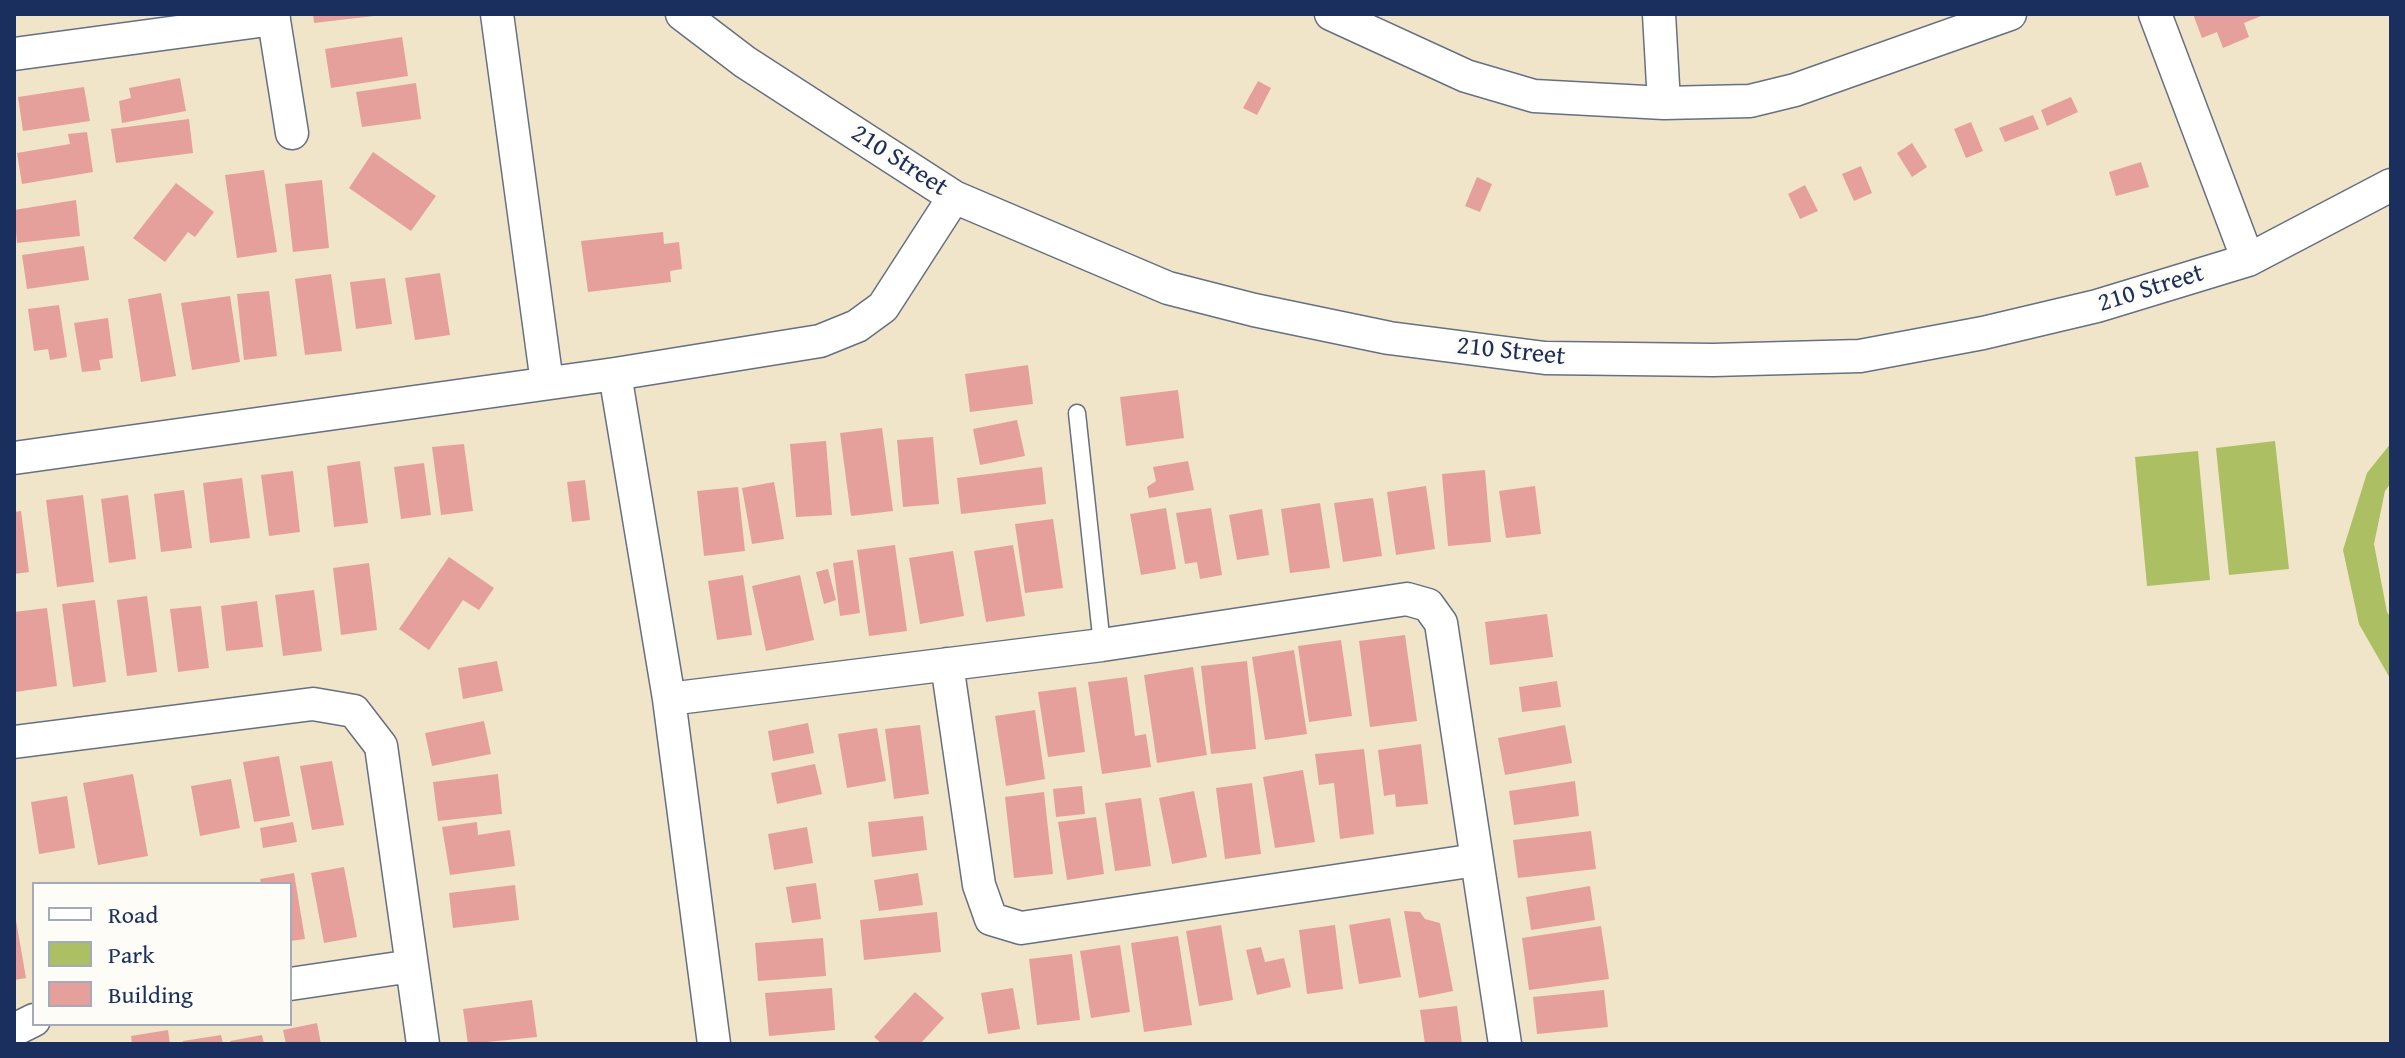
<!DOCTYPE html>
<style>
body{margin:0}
#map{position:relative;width:2405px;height:1058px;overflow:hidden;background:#f0e5c9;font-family:"Gentium Book Plus",serif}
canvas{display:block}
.frame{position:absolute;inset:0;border:16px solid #1b2f5e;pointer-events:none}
.legend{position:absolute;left:32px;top:882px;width:260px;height:144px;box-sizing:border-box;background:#fdfcf7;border:2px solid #a3aaba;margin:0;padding:10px 14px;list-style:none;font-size:24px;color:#1b2f5e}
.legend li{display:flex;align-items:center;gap:16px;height:40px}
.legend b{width:40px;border:2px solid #a3aaba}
</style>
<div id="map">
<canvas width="2405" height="1058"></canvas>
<div class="frame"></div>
<ul class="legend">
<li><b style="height:10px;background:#fff"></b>Road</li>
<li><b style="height:22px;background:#acbf63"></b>Park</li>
<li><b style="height:22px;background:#e5a09c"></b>Building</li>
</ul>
</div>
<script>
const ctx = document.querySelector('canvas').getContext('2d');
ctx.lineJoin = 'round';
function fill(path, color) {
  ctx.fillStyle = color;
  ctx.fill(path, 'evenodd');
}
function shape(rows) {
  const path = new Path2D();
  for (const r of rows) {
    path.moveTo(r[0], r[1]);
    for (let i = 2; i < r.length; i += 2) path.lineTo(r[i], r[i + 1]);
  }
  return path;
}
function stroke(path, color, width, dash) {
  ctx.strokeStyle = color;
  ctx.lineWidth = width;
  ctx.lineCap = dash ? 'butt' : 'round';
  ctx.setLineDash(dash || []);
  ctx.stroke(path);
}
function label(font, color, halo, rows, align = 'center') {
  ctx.font = font + ' "Gentium Book Plus",serif';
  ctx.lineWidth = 7;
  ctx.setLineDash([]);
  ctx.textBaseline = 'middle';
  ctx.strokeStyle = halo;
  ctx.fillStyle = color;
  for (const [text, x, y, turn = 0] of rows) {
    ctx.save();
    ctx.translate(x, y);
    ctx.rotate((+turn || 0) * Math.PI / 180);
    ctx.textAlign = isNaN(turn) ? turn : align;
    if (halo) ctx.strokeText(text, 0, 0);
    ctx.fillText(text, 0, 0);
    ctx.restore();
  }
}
fill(shape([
 [2275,441,2289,569,2229,575,2216,448],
 [2391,443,2391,483,2385,491,2374,544,2387,612,2391,618,2391,680,2359,624,2343,550,2367,473],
 [2198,451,2210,580,2147,586,2135,457]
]), '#acbf63');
fill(shape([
 [313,14,374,14,374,16,314,23],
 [2193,14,2266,14,2244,23,2249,37,2223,48,2217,32,2202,38],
 [402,37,408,76,331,88,325,49],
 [180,78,186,111,122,123,119,101,131,98,129,88],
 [1258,81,1271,88,1257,115,1243,108],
 [416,83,421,119,362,127,356,92],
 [84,87,90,121,23,131,18,97],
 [2071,97,2078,112,2047,126,2041,110],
 [2033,115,2039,129,2005,142,1999,128],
 [189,119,193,153,116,163,111,129],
 [1971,122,1983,151,1966,158,1954,129],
 [87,132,93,172,22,184,17,153,70,144,68,134],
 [1912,143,1927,167,1912,177,1897,153],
 [373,152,436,196,411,231,349,188],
 [2141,162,2149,187,2116,196,2109,172],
 [1861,166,1872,193,1854,201,1842,174],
 [264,170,277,252,237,258,225,175],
 [1477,177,1492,184,1480,212,1465,206],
 [322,180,329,248,293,252,285,184],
 [176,183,214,212,195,237,188,232,165,262,133,238],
 [1805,185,1818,211,1800,219,1788,194],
 [76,200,80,236,17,243,14,210],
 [663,232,664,244,679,242,682,269,670,271,671,282,588,292,581,241],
 [84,246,89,280,27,289,22,255],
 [440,273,450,335,415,340,405,278],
 [331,274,342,351,305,355,295,279],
 [385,278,392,324,356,329,350,282],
 [269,291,277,356,244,360,237,294],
 [161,293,176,376,141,382,128,299],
 [230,296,240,362,192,370,181,303],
 [59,305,67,357,50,360,48,349,34,351,28,309],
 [108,318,113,358,99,360,101,370,82,372,74,323],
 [1028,365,1033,404,970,412,965,374],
 [1178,390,1184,438,1126,446,1120,397],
 [1017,420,1025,456,980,465,973,429],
 [882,428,893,511,851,516,840,433],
 [933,437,939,504,903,507,897,440],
 [826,441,832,515,796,517,790,444],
 [464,444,473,511,441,515,432,447],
 [360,461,368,523,334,527,327,466],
 [1188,461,1194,490,1149,498,1147,487,1156,481,1153,467],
 [424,463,431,515,401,519,394,467],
 [1042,467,1046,504,961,514,957,478],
 [1485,470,1491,542,1448,546,1442,474],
 [293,471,300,532,269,536,261,475],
 [242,478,250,538,210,543,203,483],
 [585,480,590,520,572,522,567,482],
 [774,482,784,539,752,544,742,488],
 [1426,486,1435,549,1396,555,1387,492],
 [1535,486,1541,534,1506,538,1499,491],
 [738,487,745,551,704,556,697,491],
 [184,490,192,548,161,552,154,494],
 [83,495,94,582,57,587,46,500],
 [128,495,136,559,109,563,101,499],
 [1373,498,1382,556,1343,562,1334,503],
 [1320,503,1330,568,1290,573,1281,509],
 [1166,508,1176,569,1141,575,1130,514],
 [1211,508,1222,575,1200,579,1197,562,1185,564,1176,513],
 [1262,509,1269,555,1237,560,1229,515],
 [21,511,29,572,14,574,14,512],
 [1053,519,1063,588,1025,593,1015,524],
 [895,545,907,631,869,636,857,550],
 [1013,545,1025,616,986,622,974,551],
 [953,551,964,616,920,624,909,558],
 [449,557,494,588,479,610,463,600,429,650,399,629],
 [853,560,860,613,840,616,833,563],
 [369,563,377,630,341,635,333,568],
 [828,569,836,600,824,604,816,572],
 [743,575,752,635,717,640,708,581],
 [800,575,814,640,766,651,752,586],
 [314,590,322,651,283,656,275,595],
 [147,596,157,672,127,676,117,600],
 [95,600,106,682,73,687,62,604],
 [257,601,263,647,226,651,221,606],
 [201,606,209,668,178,672,170,609],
 [47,608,57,686,15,692,14,612],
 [1547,614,1553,657,1490,665,1485,622],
 [1405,635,1417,721,1370,727,1359,641],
 [1341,640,1352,716,1309,722,1298,646],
 [1294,650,1307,734,1265,740,1252,657],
 [497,661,503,691,463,699,458,668],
 [1247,661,1256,749,1211,754,1201,666],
 [1193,667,1207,755,1157,763,1144,675],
 [1127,677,1135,736,1146,734,1151,767,1102,774,1088,682],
 [1557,681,1561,707,1522,712,1519,687],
 [1076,687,1085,752,1048,757,1038,692],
 [1035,710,1045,779,1006,786,995,716],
 [484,721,491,754,432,766,425,733],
 [808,723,814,753,773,761,768,731],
 [920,725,929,794,894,799,885,729],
 [1565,725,1572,763,1505,775,1498,738],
 [877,728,886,781,847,788,838,734],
 [1421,744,1428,804,1396,807,1395,794,1384,796,1378,750],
 [1364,749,1374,834,1340,839,1334,783,1319,785,1315,754],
 [279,756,290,816,254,822,243,762],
 [332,761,344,825,312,830,300,766],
 [815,764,822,794,777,804,771,773],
 [1303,770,1315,842,1275,848,1263,777],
 [133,774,148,856,98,865,83,783],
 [498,774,502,814,438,821,433,782],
 [231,779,240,828,200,836,191,786],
 [1575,781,1579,816,1514,825,1509,791],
 [1252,783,1261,854,1225,859,1216,788],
 [1082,786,1085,814,1056,817,1053,789],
 [1194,791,1207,857,1172,864,1159,798],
 [1044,792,1053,874,1014,878,1005,797],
 [67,796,75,848,39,854,31,802],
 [1141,798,1151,866,1115,871,1105,803],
 [923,816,927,850,872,857,868,822],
 [1096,817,1104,874,1067,880,1058,822],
 [293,822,297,842,263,848,260,828],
 [477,822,478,835,510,830,515,866,450,875,442,827],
 [807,827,813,863,774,870,768,834],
 [1591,831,1596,869,1518,878,1513,840],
 [344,867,357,937,324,943,311,873],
 [294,873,305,939,290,941,290,884,261,884,260,879],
 [918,873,923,905,879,911,874,880],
 [816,883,821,919,792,923,786,887],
 [515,885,519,920,453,928,449,893],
 [1590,886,1595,920,1531,930,1526,897],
 [14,909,26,978,14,980],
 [1404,911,1420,912,1425,919,1440,923,1453,991,1419,998],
 [937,912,941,952,864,960,860,920],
 [1390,918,1401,977,1359,984,1349,925],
 [1221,925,1233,1000,1199,1006,1186,931],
 [1335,925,1343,989,1307,994,1299,930],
 [1601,926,1609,979,1529,990,1522,938],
 [1178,936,1192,1025,1144,1032,1131,943],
 [823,938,826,976,758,981,755,943],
 [1120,945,1130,1012,1091,1018,1080,951],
 [1261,947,1265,962,1284,958,1291,987,1257,995,1246,950],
 [1072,954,1080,1020,1037,1025,1029,959],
 [832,988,835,1030,769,1036,765,993],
 [1013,988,1020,1029,988,1034,981,993],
 [1604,990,1608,1027,1537,1034,1533,997],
 [915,992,944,1018,920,1044,882,1044,874,1037],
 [532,1000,537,1037,468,1044,463,1009],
 [1457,1006,1462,1044,1425,1044,1420,1010],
 [317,1023,321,1044,286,1044,283,1030],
 [168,1030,170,1044,132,1044,131,1036],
 [221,1035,223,1044,183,1044,183,1041],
 [262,1035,264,1044,231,1044,230,1041]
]), '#e5a09c');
const service = shape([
 [1077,413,1102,645]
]);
const minor = shape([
 [273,14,292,133],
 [497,14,547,383],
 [682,14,745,62,954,197,1168,288,1254,310,1389,338,1545,358,1713,360,1860,356,1983,333,2097,306,2248,260,2391,185],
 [1331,14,1466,76,1534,96,1664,103,1750,101,1795,90,2010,14],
 [1659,14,1664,103],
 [2155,14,2248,260],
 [14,54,274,19],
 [615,374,669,699,714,1044],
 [14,458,615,374,820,341,857,326,883,307,954,197],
 [947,664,979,885,991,919,1021,928,1476,860],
 [669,699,1102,645,1407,599,1428,605,1441,623,1505,1044],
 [14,742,313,704,354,711,381,746,423,1044],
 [290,984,412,966],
 [14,1030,34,1020]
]);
stroke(service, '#666f83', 19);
stroke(minor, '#666f83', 35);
stroke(service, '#fff', 16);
stroke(minor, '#fff', 32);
label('26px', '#1b2f5e', '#fdfcf7', [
 ["210 Street",899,161,33],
 ["210 Street",2151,289,-17],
 ["210 Street",1511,352,6]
]);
</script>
